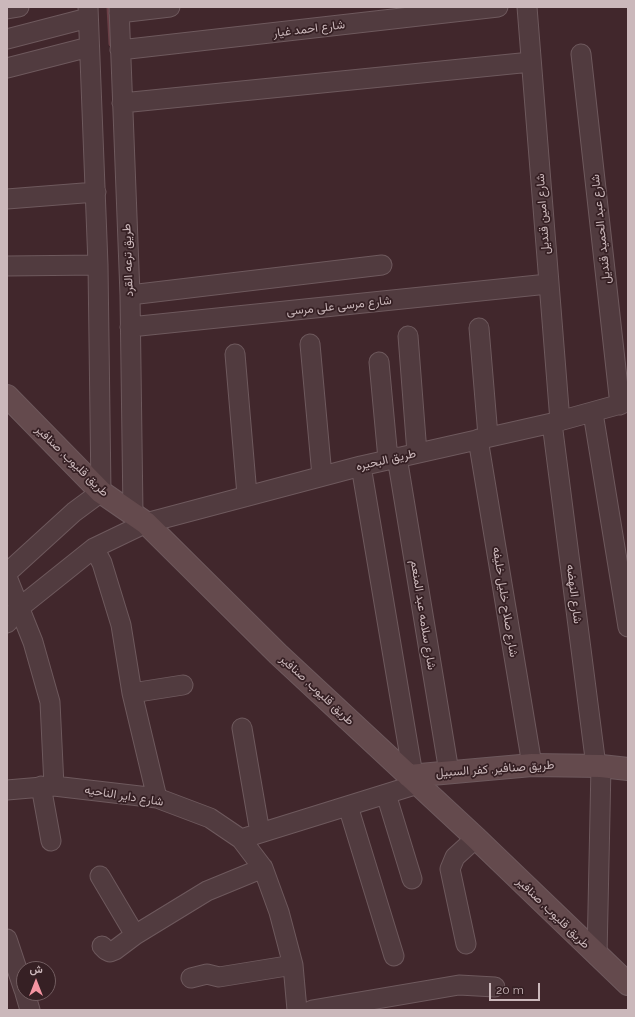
<!DOCTYPE html>
<meta charset="utf-8">
<style>
body{margin:0}
#map{position:relative;width:635px;height:1017px;overflow:hidden;background:#41272c;font-family:Raleway,Vazirmatn,sans-serif}
canvas{display:block}
.frame{position:absolute;inset:0;border:8px solid #cbb8bb;pointer-events:none}
.north{position:absolute;left:16px;top:961px;width:40px;height:40px;box-sizing:border-box;background:#362024;border:1px solid #725d60;border-radius:50%;rotate:0deg;font-size:11px;font-weight:700;line-height:16px;text-align:center;color:#cbb8bb}
.north::after{content:'';display:block;margin:auto;width:14px;height:18px;background:#f594a1;clip-path:polygon(50% 0,100% 100%,50% 72%,0 100%)}
.scale{position:absolute;left:489px;top:983px;width:51px;height:18px;box-sizing:border-box;border:2px solid #cbb8bb;border-top:0;padding-left:5px;font-size:12px;line-height:14px;white-space:nowrap;color:#cbb8bb;-webkit-text-stroke:3px #362024;paint-order:stroke}
</style>
<div id="map">
<canvas width="635" height="1017"></canvas>
<div class="frame"></div>
<div class="north">ش</div>
<div class="scale">20 m</div>
</div>
<script>
const ctx = document.querySelector('canvas').getContext('2d');
ctx.lineJoin = 'round';
function shape(rows) {
  const path = new Path2D();
  for (const r of rows) {
    path.moveTo(r[0], r[1]);
    for (let i = 2; i < r.length; i += 2) path.lineTo(r[i], r[i + 1]);
  }
  return path;
}
function stroke(path, color, width, dash) {
  ctx.strokeStyle = color;
  ctx.lineWidth = width;
  ctx.lineCap = dash ? 'butt' : 'round';
  ctx.setLineDash(dash || []);
  ctx.stroke(path);
}
function label(font, color, halo, rows, align = 'center') {
  ctx.font = font + ' Raleway,Vazirmatn,sans-serif';
  ctx.lineWidth = 3.5;
  ctx.setLineDash([]);
  ctx.textBaseline = 'middle';
  ctx.strokeStyle = halo;
  ctx.fillStyle = color;
  for (const [text, x, y, turn = 0] of rows) {
    ctx.save();
    ctx.translate(x, y);
    ctx.rotate((+turn || 0) * Math.PI / 180);
    ctx.textAlign = isNaN(turn) ? turn : align;
    if (halo) ctx.strokeText(text, 0, 0);
    ctx.fillText(text, 0, 0);
    ctx.restore();
  }
}
stroke(shape([
 [109,7,111,44]
]), '#693e45', 5);
const street = shape([
 [119,7,130,295,133,513],
 [527,7,560,421],
 [7,9,19,7],
 [119,13,170,7],
 [7,39,88,18],
 [120,50,498,7],
 [581,54,620,405],
 [7,68,89,47],
 [122,103,531,62],
 [7,199,96,192],
 [7,266,98,265],
 [130,295,382,265],
 [130,327,548,284],
 [479,328,488,436],
 [408,336,417,453],
 [310,344,322,476],
 [235,354,247,495],
 [379,362,388,459],
 [593,413,628,627],
 [552,423,596,766],
 [478,439,532,765],
 [397,457,449,772],
 [361,466,413,775],
 [94,548,102,563,121,625,132,693,157,798],
 [7,573,74,512,101,492,98,265,88,7],
 [7,577,33,642,50,702,54,786],
 [7,623,19,608,94,548,146,523,361,466,552,423,628,402],
 [132,693,183,685],
 [242,728,260,833],
 [41,786,51,841],
 [7,790,54,786,157,798,210,818,241,839,263,868,279,912,293,965,297,1010],
 [386,794,412,879],
 [348,806,394,956],
 [241,839,418,784],
 [100,876,135,935],
 [7,939,24,990],
 [466,944,450,869,455,857,476,838],
 [102,946,106,950,110,952,115,950,135,935,207,891,263,868],
 [597,956,601,766],
 [191,978,207,974,219,977,293,965],
 [25,993,30,1010],
 [312,1010,459,985,495,987]
]);
const secondary = shape([
 [7,396,101,492,146,523,278,654,476,838,628,984],
 [409,776,532,765,601,766,628,769]
]);
stroke(street, '#6e595d', 21);
stroke(secondary, '#6e595d', 24);
stroke(street, '#513b3f', 19);
stroke(secondary, '#644a4d', 22);
label('12px', '#cbb8bb', '#362024', [
 ["شارع احمد غيار",309,29,-7],
 ["شارع امين قنديل",543,214,-94],
 ["شارع عبد الحميد قنديل",601,229,-96],
 ["طريق ترعه القرد",128,260,-92],
 ["شارع مرسى على مرسى",339,306,-6],
 ["طريق البحيره",386,460,-13],
 ["طريق قليوب, صنافير",72,461,44],
 ["شارع النهضه",574,594,83],
 ["شارع صلاح خليل خليفه",505,602,81],
 ["شارع سلامه عبد المنعم",423,615,81],
 ["طريق قليوب, صنافير",317,690,43],
 ["طريق صنافير, كفر السبيل",495,769,-4],
 ["شارع داير الناحيه",124,796,9],
 ["طريق قليوب, صنافير",553,913,44]
]);
</script>
